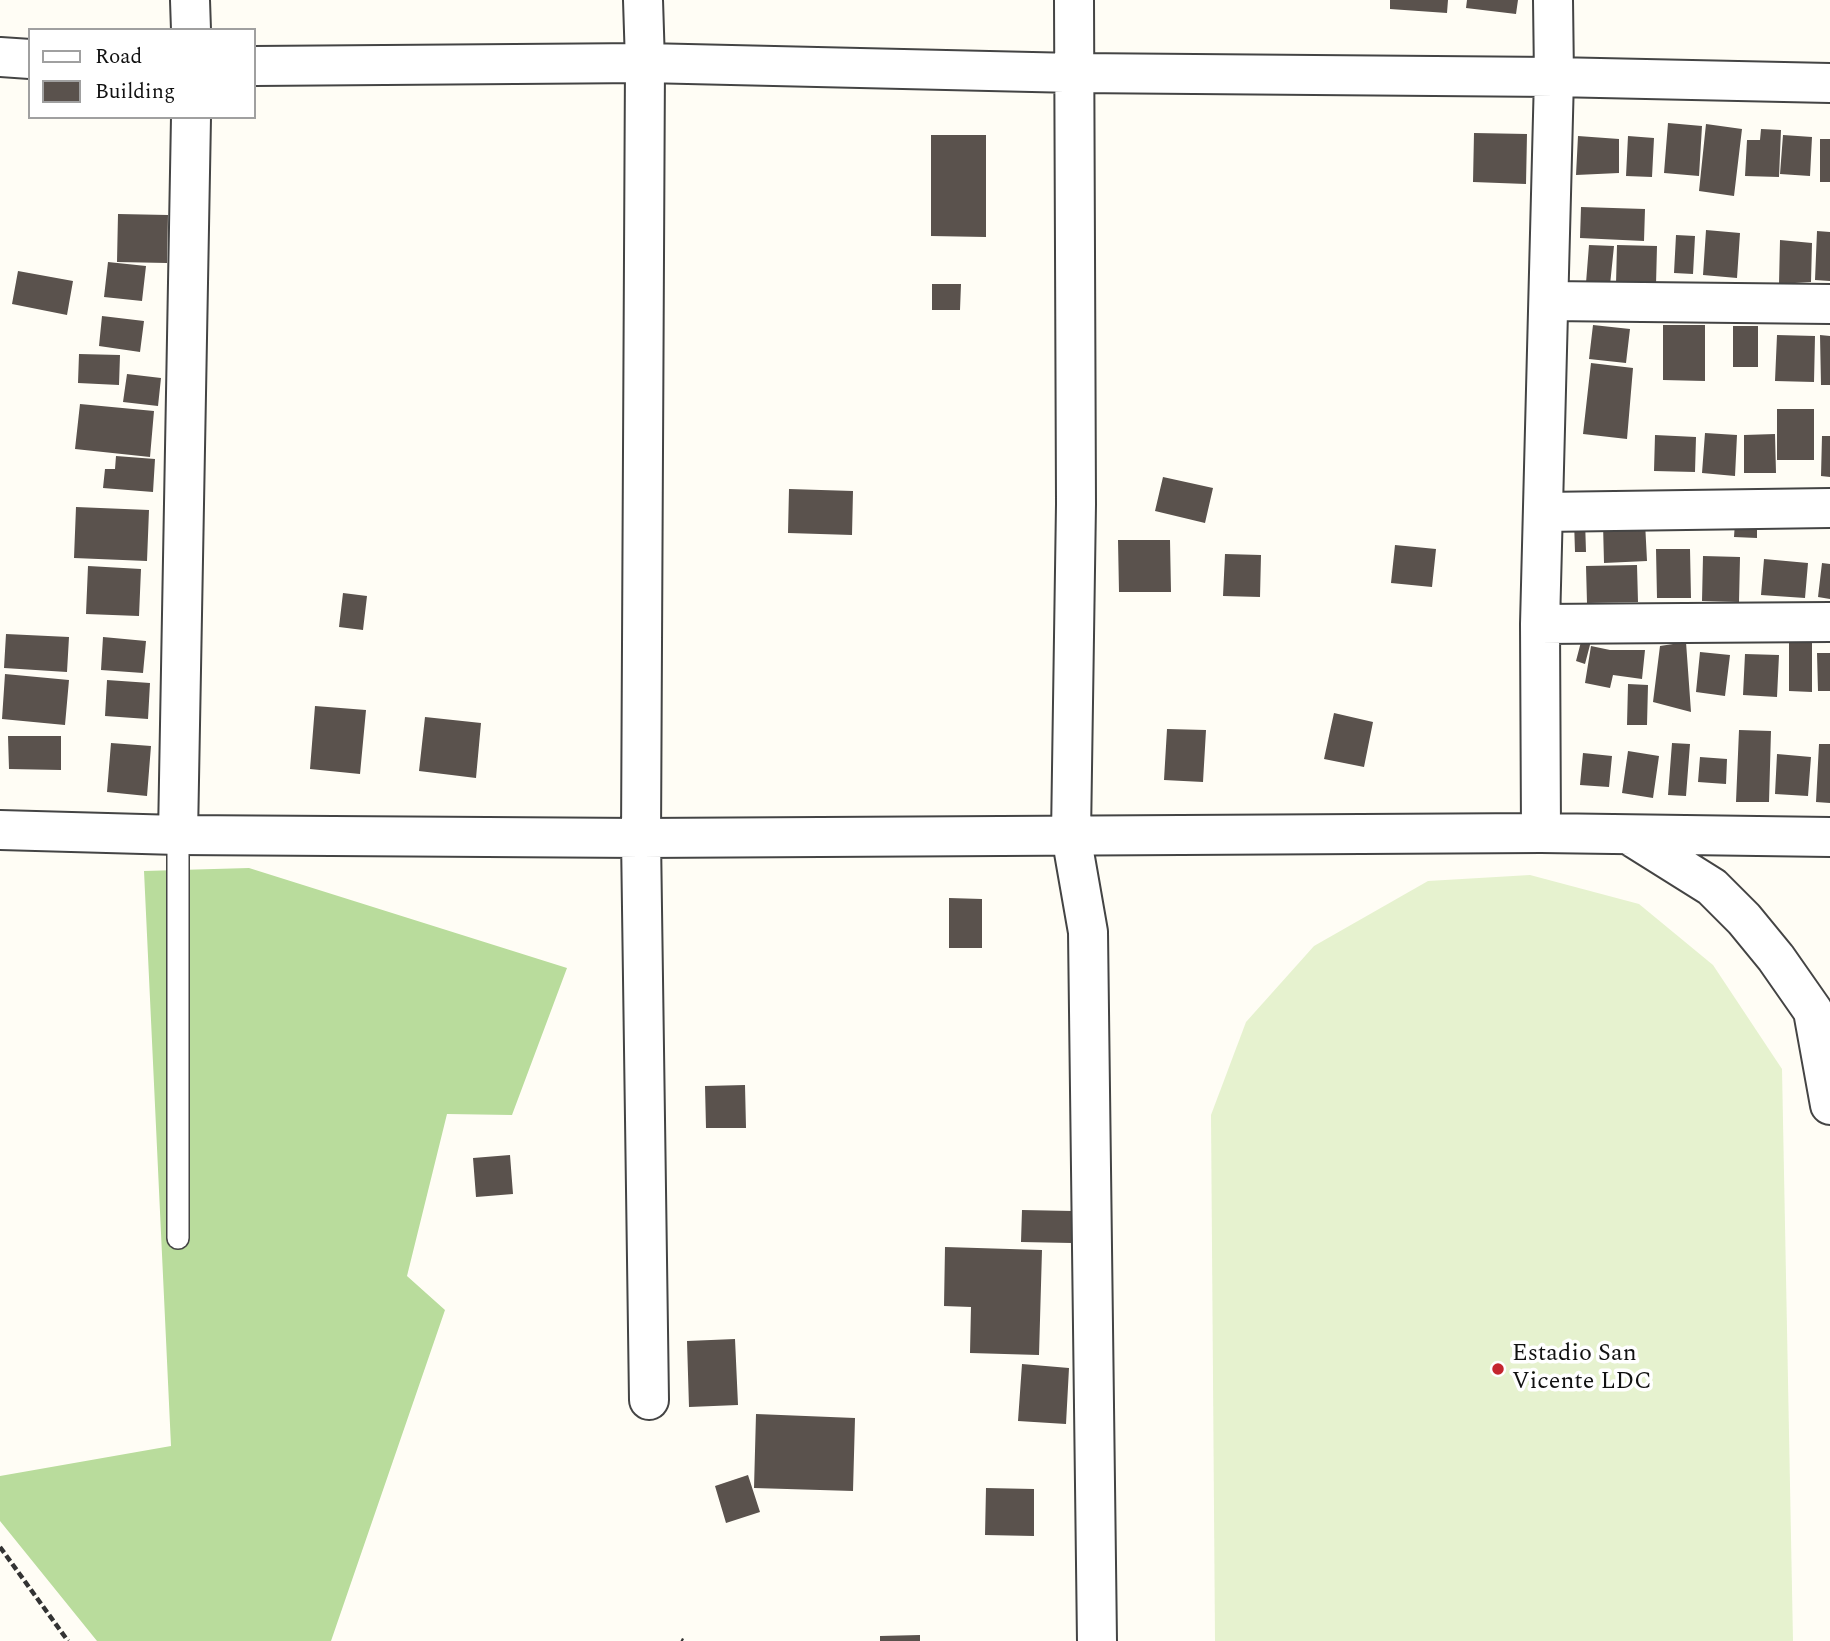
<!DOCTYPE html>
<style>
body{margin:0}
#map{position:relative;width:1830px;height:1641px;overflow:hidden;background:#fffdf5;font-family:Spectral,serif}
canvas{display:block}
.legend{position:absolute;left:28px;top:28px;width:228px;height:91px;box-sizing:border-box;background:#fff;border:2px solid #a0a0a0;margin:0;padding:9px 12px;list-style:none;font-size:21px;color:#111}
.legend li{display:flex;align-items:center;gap:14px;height:35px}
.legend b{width:35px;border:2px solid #a0a0a0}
</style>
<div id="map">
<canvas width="1830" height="1641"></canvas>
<ul class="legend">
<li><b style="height:9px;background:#fff"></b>Road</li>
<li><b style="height:19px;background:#5a524d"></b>Building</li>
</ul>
</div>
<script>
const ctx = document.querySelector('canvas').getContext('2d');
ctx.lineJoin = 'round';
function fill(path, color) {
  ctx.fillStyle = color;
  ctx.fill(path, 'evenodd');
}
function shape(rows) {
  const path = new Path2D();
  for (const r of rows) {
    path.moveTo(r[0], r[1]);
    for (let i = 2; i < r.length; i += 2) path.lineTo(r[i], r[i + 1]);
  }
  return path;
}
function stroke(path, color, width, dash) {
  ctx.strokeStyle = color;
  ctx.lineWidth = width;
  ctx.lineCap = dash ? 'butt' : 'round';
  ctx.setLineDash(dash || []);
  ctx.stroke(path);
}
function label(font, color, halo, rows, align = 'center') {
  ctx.font = font + ' Spectral,serif';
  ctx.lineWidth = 7;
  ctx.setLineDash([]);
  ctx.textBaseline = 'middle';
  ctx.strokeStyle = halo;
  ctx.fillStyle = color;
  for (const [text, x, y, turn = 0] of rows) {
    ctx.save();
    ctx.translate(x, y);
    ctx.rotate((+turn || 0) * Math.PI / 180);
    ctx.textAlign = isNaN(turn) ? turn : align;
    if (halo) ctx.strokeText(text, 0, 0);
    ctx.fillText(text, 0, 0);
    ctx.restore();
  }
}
fill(shape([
 [249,868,567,968,512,1115,447,1114,407,1276,445,1310,331,1641,97,1641,0,1521,0,1476,171,1446,144,871]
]), '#b9dc9c');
fill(shape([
 [1530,875,1639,904,1713,965,1782,1069,1793,1641,1215,1641,1211,1115,1246,1022,1314,946,1428,881]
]), '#e6f2cf');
fill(shape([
 [1390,0,1448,0,1447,13,1390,9],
 [1467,0,1518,0,1516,14,1466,8],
 [1668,123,1702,126,1699,176,1664,173],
 [1706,124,1742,129,1734,196,1699,191],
 [1761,129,1781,130,1779,177,1745,176,1747,140,1760,140],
 [1474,133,1527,134,1526,184,1473,182],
 [931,135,986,135,986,237,931,236],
 [1783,135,1812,137,1810,176,1780,174],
 [1578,136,1619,139,1619,173,1576,175],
 [1628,136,1654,138,1652,177,1626,176],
 [1820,139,1830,139,1830,182,1820,182],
 [1581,207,1645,209,1644,241,1580,238],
 [118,214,168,215,167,263,117,262],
 [1706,230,1740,233,1737,278,1703,275],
 [1817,231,1830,232,1830,281,1815,280],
 [1676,235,1695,236,1693,274,1674,273],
 [1780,240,1812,243,1811,282,1779,284],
 [1589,245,1614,246,1610,285,1586,283],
 [1617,245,1657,246,1656,285,1616,284],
 [108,262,146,266,142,301,104,297],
 [18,271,73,281,67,315,12,304],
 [932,284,961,284,960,310,932,310],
 [102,316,144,321,140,352,99,346],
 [1593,325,1630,329,1626,363,1589,359],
 [1663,325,1705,325,1705,381,1663,380],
 [1733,326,1758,326,1758,367,1733,367],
 [1777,335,1815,336,1814,382,1775,381],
 [1820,335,1830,336,1830,385,1821,385],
 [79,354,120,355,119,385,78,383],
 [1591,363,1633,368,1627,439,1583,434],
 [127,374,161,378,158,406,123,402],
 [80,404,154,411,150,457,75,449],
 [1777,409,1814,409,1814,460,1777,460],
 [1705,433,1737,435,1735,476,1702,473],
 [1775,434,1776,473,1744,473,1744,435],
 [1655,435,1696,437,1695,472,1654,471],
 [1822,436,1830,436,1830,477,1821,476],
 [116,456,155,459,153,492,103,488,105,469,115,469],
 [1163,477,1213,488,1205,523,1155,511],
 [789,489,853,491,852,535,788,533],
 [76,507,149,510,147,561,74,558],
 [1574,520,1585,520,1586,552,1575,552],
 [1645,522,1647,561,1604,563,1603,524],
 [1735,522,1757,523,1757,538,1734,537],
 [1118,540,1170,540,1171,592,1119,592],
 [1395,545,1436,549,1432,587,1391,583],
 [1656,549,1690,549,1691,598,1657,598],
 [1225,554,1261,555,1260,597,1223,596],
 [1703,556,1740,557,1739,602,1702,601],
 [1764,559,1808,563,1805,598,1761,595],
 [1822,563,1830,564,1830,599,1818,597],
 [1637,565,1638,602,1587,603,1586,566],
 [88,566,141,569,139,616,86,614],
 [343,593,367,596,363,630,339,627],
 [6,634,69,637,67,672,4,668],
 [103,637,146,641,143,673,101,670],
 [1582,638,1591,641,1585,664,1576,661],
 [1686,642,1691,712,1653,702,1660,646],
 [1789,642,1812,643,1812,692,1789,691],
 [1591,646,1610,650,1645,650,1642,679,1613,675,1610,688,1585,683],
 [1700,652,1730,655,1725,696,1696,692],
 [1817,653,1830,653,1830,691,1818,691],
 [1745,654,1779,655,1777,697,1743,695],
 [5,674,69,680,65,725,2,719],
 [107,680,150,683,148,719,105,716],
 [1628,684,1648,685,1647,725,1627,725],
 [315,706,366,710,360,774,310,769],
 [1334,713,1373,722,1364,767,1324,759],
 [425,717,481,723,476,778,419,771],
 [1167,729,1206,730,1203,782,1164,780],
 [1739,730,1771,731,1769,802,1736,802],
 [8,736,61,736,61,770,9,769],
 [111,743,151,746,147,796,107,792],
 [1672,743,1690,744,1686,796,1668,795],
 [1819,744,1830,744,1830,803,1816,802],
 [1628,751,1659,756,1653,798,1622,793],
 [1583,753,1612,756,1609,787,1580,785],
 [1777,754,1811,757,1808,796,1775,794],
 [1700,757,1727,759,1726,784,1698,782],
 [949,898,982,899,982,948,949,948],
 [745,1085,746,1128,706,1128,705,1086],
 [510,1155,513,1194,476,1197,473,1158],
 [1022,1210,1073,1211,1072,1243,1021,1242],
 [945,1247,1042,1250,1039,1355,970,1353,971,1307,944,1306],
 [735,1339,738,1405,689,1407,687,1341],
 [1022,1364,1069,1368,1066,1424,1018,1421],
 [756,1414,855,1418,853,1491,754,1488],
 [748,1475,760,1512,726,1523,715,1486],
 [986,1488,1034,1489,1034,1536,985,1535],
 [920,1635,920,1641,880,1641,880,1636]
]), '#5a524d');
const lane = shape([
 [178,1238,178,835]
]);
const street = shape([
 [190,0,191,30],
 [643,0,645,63,641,838,649,1400],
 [1074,0,1076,504,1071,835,1088,932,1097,1641],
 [0,57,30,59],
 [254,66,645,63,1075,73,1554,77,1830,83],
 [1549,301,1830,304],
 [1543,512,1830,508],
 [1540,624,1830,622],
 [0,830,178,835,641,838,1541,833,1830,837],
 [1541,833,1540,624,1554,77,1553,0],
 [178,835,191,117],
 [1629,835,1712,887,1744,919,1776,958,1813,1011,1830,1105]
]);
stroke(lane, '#444', 24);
stroke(street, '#444', 42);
stroke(shape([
 [0,1547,68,1641],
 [681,1640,683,1641]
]), '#333', 4.5, [7, 3.5]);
stroke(lane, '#fff', 21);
stroke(street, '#fff', 38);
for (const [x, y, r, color] of [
 [1498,1369,7,"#c4262e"]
]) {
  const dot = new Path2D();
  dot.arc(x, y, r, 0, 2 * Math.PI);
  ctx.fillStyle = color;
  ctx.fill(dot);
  stroke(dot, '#fff', 2.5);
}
label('24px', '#111', '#fff', [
 ["Estadio San",1512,1355],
 ["Vicente LDC",1512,1383]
], 'left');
</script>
